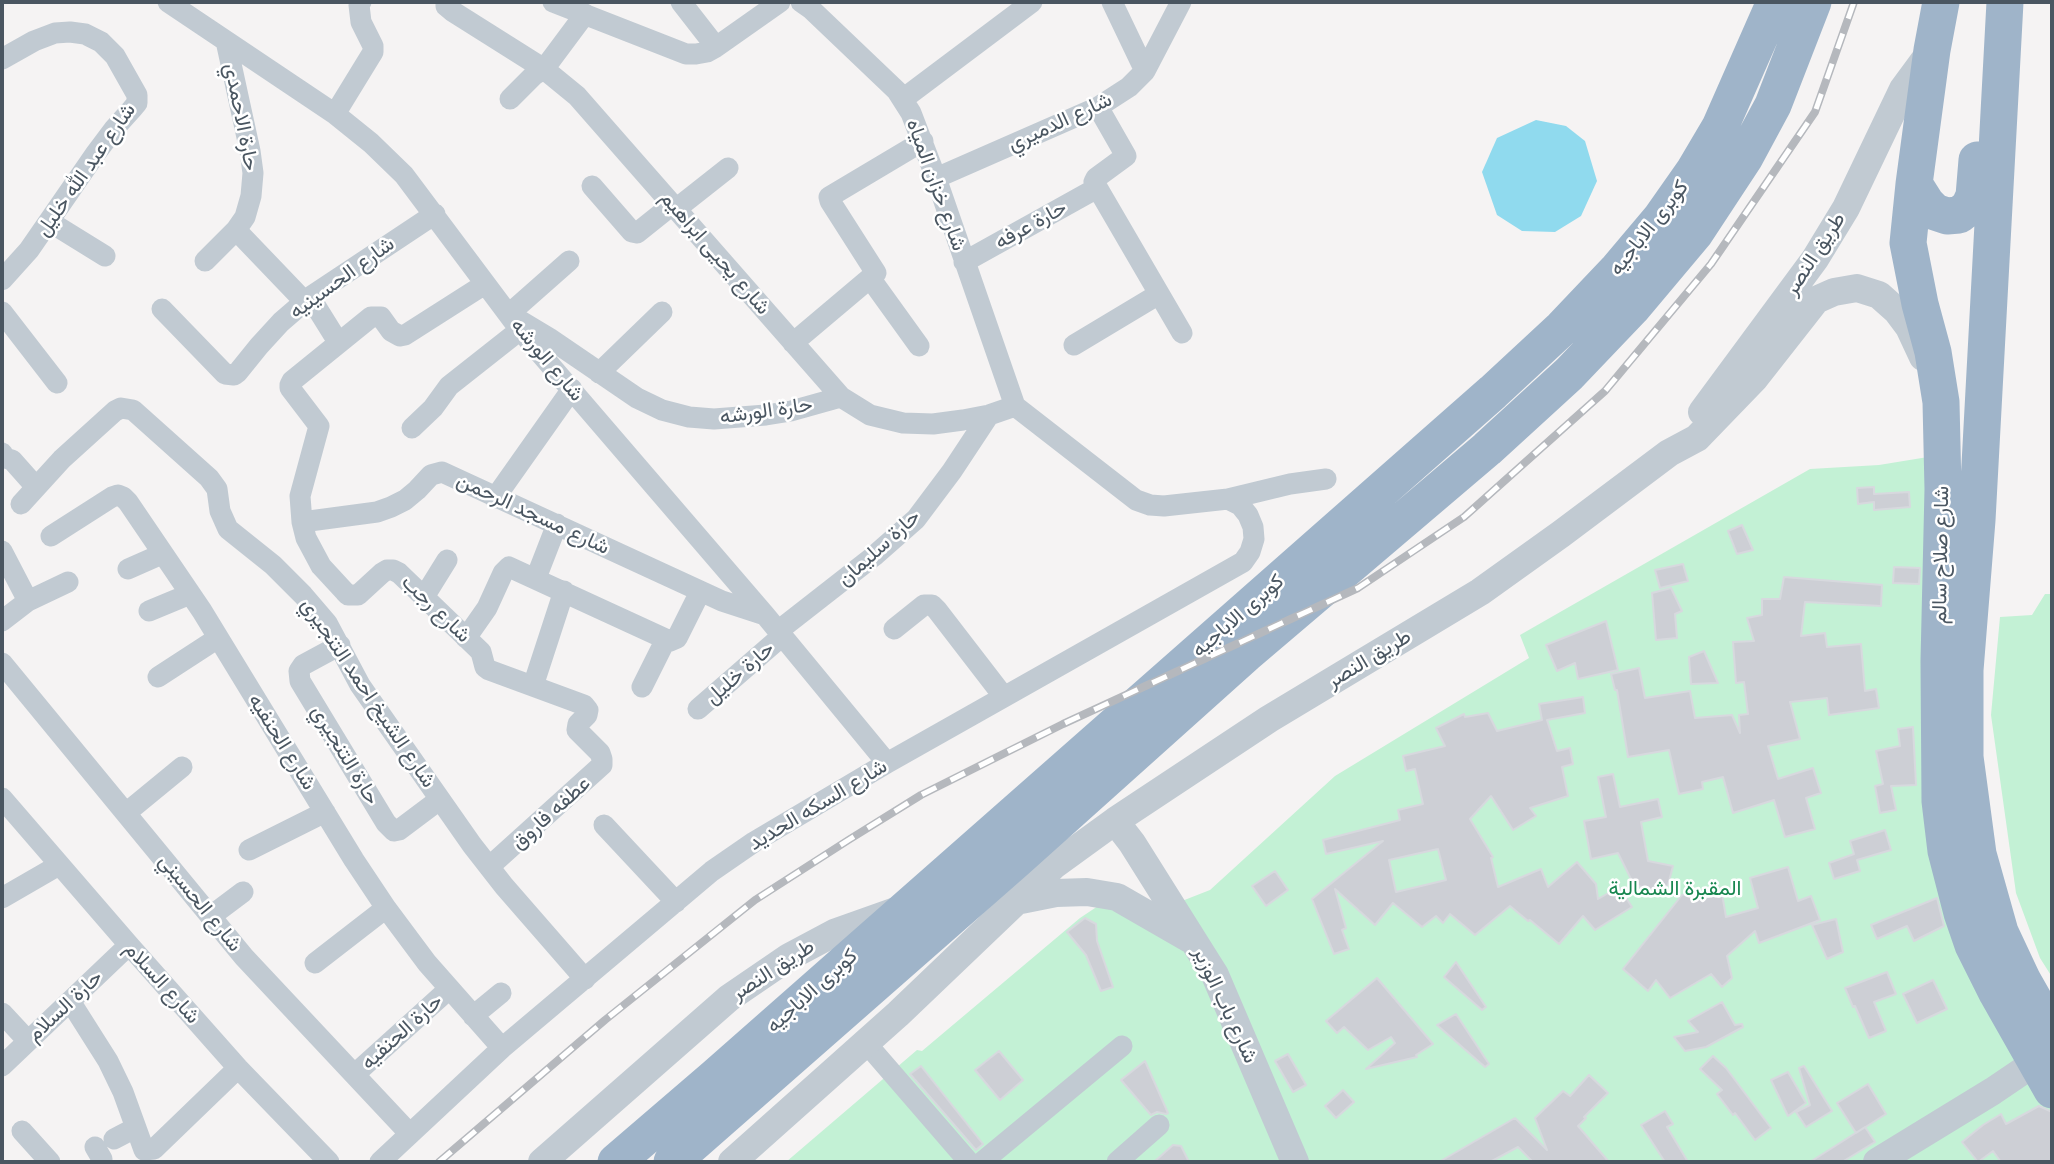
<!DOCTYPE html>
<meta charset="utf-8">
<style>
body{margin:0}
#map{position:relative;width:2054px;height:1164px;overflow:hidden;background:#f5f3f3;font-family:Figtree,sans-serif}
canvas{display:block}
.frame{position:absolute;inset:0;border:4px solid #4a5661;pointer-events:none}
</style>
<div id="map">
<canvas width="2054" height="1164"></canvas>
<div class="frame"></div>
</div>
<script>
const ctx = document.querySelector('canvas').getContext('2d');
ctx.lineJoin = 'round';
function fill(path, color) {
  ctx.fillStyle = color;
  ctx.fill(path, 'evenodd');
}
function shape(rows) {
  const path = new Path2D();
  for (const r of rows) {
    path.moveTo(r[0], r[1]);
    for (let i = 2; i < r.length; i += 2) path.lineTo(r[i], r[i + 1]);
  }
  return path;
}
function stroke(path, color, width, dash) {
  ctx.strokeStyle = color;
  ctx.lineWidth = width;
  ctx.lineCap = dash ? 'butt' : 'round';
  ctx.setLineDash(dash || []);
  ctx.stroke(path);
}
function label(font, color, halo, rows, align = 'center') {
  ctx.font = font + ' Figtree,Vazirmatn,sans-serif';
  ctx.lineWidth = 5;
  ctx.setLineDash([]);
  ctx.textBaseline = 'middle';
  ctx.strokeStyle = halo;
  ctx.fillStyle = color;
  for (const [text, x, y, turn = 0] of rows) {
    ctx.save();
    ctx.translate(x, y);
    ctx.rotate((+turn || 0) * Math.PI / 180);
    ctx.textAlign = isNaN(turn) ? turn : align;
    if (halo) ctx.strokeText(text, 0, 0);
    ctx.fillText(text, 0, 0);
    ctx.restore();
  }
}
fill(shape([
 [1934,456,1990,995,2052,1112,2052,1162,786,1162,917,1050,922,1051,1080,918,1104,902,1141,917,1210,890,1335,776,1529,658,1520,635,1810,469,1879,465],
 [2045,594,2052,594,2052,977,2040,958,2016,893,1991,715,2000,617,2032,615]
]), '#c3f1d5');
fill(shape([
 [1536,120,1566,126,1585,141,1597,181,1581,216,1555,232,1522,231,1497,215,1482,172,1497,138]
]), '#90daee');
const building = shape([
 [1874,487,1874,494,1909,492,1910,507,1874,510,1874,502,1858,504,1857,488,1874,487],
 [1742,525,1753,550,1737,554,1728,531,1742,525],
 [1683,564,1688,581,1660,588,1655,570,1683,564],
 [1894,567,1920,568,1919,584,1893,583,1894,567],
 [1784,577,1882,585,1881,606,1805,602,1801,636,1825,633,1827,647,1861,644,1865,691,1876,689,1879,708,1829,715,1827,698,1790,702,1800,739,1768,746,1778,779,1813,768,1821,793,1806,798,1815,829,1785,837,1774,800,1733,813,1723,777,1702,782,1703,789,1679,794,1669,750,1628,757,1617,690,1615,690,1611,674,1639,668,1645,698,1690,691,1695,718,1732,715,1740,733,1739,715,1748,714,1744,682,1736,683,1733,642,1754,641,1747,618,1762,615,1762,599,1780,599,1784,577],
 [1671,588,1682,611,1675,614,1677,638,1656,640,1652,593,1671,588],
 [1606,621,1618,670,1578,679,1575,663,1557,671,1546,645,1606,621],
 [1704,651,1718,683,1691,684,1689,657,1704,651],
 [1583,697,1585,713,1547,720,1557,751,1570,748,1573,764,1562,767,1568,796,1530,808,1536,816,1513,830,1491,796,1470,819,1493,857,1491,858,1498,887,1541,869,1548,887,1577,862,1596,884,1598,899,1619,887,1632,907,1595,930,1583,916,1559,944,1530,920,1528,921,1510,906,1475,935,1450,914,1443,923,1436,916,1422,927,1393,903,1375,925,1335,889,1346,928,1342,930,1349,949,1334,954,1312,899,1383,841,1326,854,1323,840,1400,820,1398,810,1423,804,1415,769,1406,771,1403,756,1445,746,1436,728,1464,714,1465,717,1488,713,1497,731,1542,720,1539,704,1583,697],
 [1438,849,1446,880,1396,892,1389,860,1438,849],
 [1913,727,1916,785,1891,786,1896,810,1880,813,1875,786,1883,784,1876,751,1900,746,1898,729,1913,727],
 [1613,774,1620,807,1658,799,1662,817,1641,822,1648,861,1673,866,1668,885,1658,891,1634,885,1618,853,1591,859,1584,821,1606,817,1598,777,1613,774],
 [1885,830,1891,850,1857,860,1860,871,1834,879,1829,863,1854,854,1850,841,1885,830],
 [1788,867,1798,901,1811,896,1820,920,1759,943,1755,931,1727,956,1732,978,1722,987,1711,974,1670,998,1656,980,1648,991,1623,969,1682,895,1721,888,1726,917,1758,908,1750,878,1788,867],
 [1275,871,1288,890,1266,906,1252,886,1275,871],
 [1937,898,1944,926,1914,941,1907,926,1877,939,1871,925,1937,898],
 [1085,918,1096,924,1097,941,1113,987,1101,991,1086,955,1067,932,1085,918],
 [1836,919,1843,952,1827,959,1812,925,1836,919],
 [1456,962,1486,1007,1482,1010,1444,977,1456,962],
 [1887,972,1896,994,1874,1002,1886,1031,1869,1038,1855,1006,1853,1007,1845,988,1887,972],
 [1377,978,1433,1044,1416,1055,1417,1057,1366,1069,1395,1043,1391,1037,1368,1050,1344,1027,1337,1033,1326,1021,1377,978],
 [1933,980,1947,1009,1917,1023,1903,994,1933,980],
 [1722,1002,1735,1025,1742,1024,1743,1027,1706,1047,1685,1051,1674,1037,1698,1032,1688,1021,1722,1002],
 [1456,1014,1489,1064,1485,1067,1437,1025,1456,1014],
 [999,1051,1023,1080,1000,1100,975,1070,999,1051],
 [1288,1054,1306,1085,1293,1092,1275,1061,1288,1054],
 [1713,1056,1726,1068,1771,1128,1755,1140,1735,1113,1733,1115,1717,1094,1722,1090,1700,1069,1713,1056],
 [1145,1061,1168,1113,1166,1114,1157,1112,1151,1115,1121,1080,1145,1061],
 [921,1066,983,1144,976,1150,910,1074,921,1066],
 [1804,1066,1832,1111,1806,1127,1796,1112,1810,1105,1799,1068,1804,1066],
 [1788,1072,1806,1103,1788,1116,1771,1080,1788,1072],
 [1589,1075,1608,1093,1584,1117,1586,1118,1578,1126,1609,1162,1533,1162,1518,1147,1490,1162,1439,1162,1515,1118,1547,1150,1535,1118,1563,1091,1570,1096,1589,1075],
 [1868,1084,1886,1114,1856,1133,1837,1103,1868,1084],
 [1343,1090,1354,1102,1336,1118,1325,1106,1343,1090],
 [2039,1106,2050,1111,2052,1114,2052,1162,2001,1162,1993,1151,1978,1162,1962,1142,1983,1125,2001,1114,2006,1124,2039,1106],
 [1665,1111,1673,1124,1667,1127,1688,1162,1665,1162,1641,1125,1665,1111],
 [1865,1127,1875,1142,1842,1162,1810,1162,1865,1127],
 [1173,1145,1181,1146,1189,1162,1154,1162,1173,1145]
]);
fill(building, '#cdcfd5');
stroke(building, '#d7d9de', 2);
stroke(shape([
 [168,2,335,114,371,143,404,175,520,330,765,615,887,763],
 [446,2,446,6,452,11,544,69,577,96,841,397,870,415,903,423,933,424,963,420,989,415,1015,406],
 [553,2,686,54,696,54,707,52,716,47,780,2],
 [681,2,716,47],
 [801,2,811,9,897,91,911,113,936,178,1015,406],
 [1112,2,1145,71],
 [2,59,34,41,55,33,70,32,85,34,101,42,115,56,137,95,137,103,132,109,114,129,96,153,29,250,2,280],
 [510,99,534,75,544,69,585,14],
 [903,99,1032,2],
 [1098,107,1126,156,1096,178,1094,182,1182,333],
 [335,114,373,52,373,46,361,22,359,5,361,2],
 [936,178,1098,107,1129,87,1145,71,1181,2],
 [592,186,632,232,637,233,672,205],
 [676,209,728,168],
 [50,222,105,256],
 [236,230,305,302],
 [205,261,236,230,245,217,251,196,253,173,250,151,226,41],
 [569,261,509,314,549,338,637,398,662,410,689,417,714,419,766,415,791,411,841,397],
 [964,262,1097,188],
 [870,278,919,346],
 [485,284,405,335,400,336,391,331,381,317,371,317,292,381,290,385,290,388,319,426,300,496,302,522,306,538,321,566,345,592,348,595,358,595,382,573,387,570,393,570,399,573,477,648,481,652,485,667,489,670,584,705,588,710,587,715,578,724,577,730,600,753,602,759,602,765,489,867],
 [310,297,338,342],
 [162,309,225,374,234,375,238,372,259,346,281,322,310,297,435,214],
 [2,312,57,383],
 [793,343,876,273,830,201,829,197,923,141],
 [1074,345,1159,294],
 [599,373,662,312],
 [1015,406,1136,500,1150,505,1164,506,1228,499,1290,484,1326,479],
 [412,428,433,408,449,386,520,330],
 [2,453,5,458,12,460,36,487],
 [495,498,572,389],
 [21,504,62,459,115,411,121,408,133,410,209,478,217,489,220,511,228,529,273,565,303,595,327,623,360,685,472,845,504,886,585,979],
 [302,522,377,512,391,507,405,500,417,490,431,475,442,472,722,601,765,615],
 [51,536,112,497,118,495,123,497,128,502,202,611,354,860,386,908,427,963,502,1048],
 [2,551,28,601],
 [128,569,162,554],
 [536,578,557,524],
 [424,597,447,560],
 [149,611,190,594],
 [2,621,28,601,68,582],
 [894,629,924,605,932,605,937,610,1004,697],
 [778,631,874,556,916,519,952,471,989,415],
 [466,638,487,608,503,573,509,567,670,641,677,638,700,592],
 [340,645,303,665,299,671,300,681,386,823,394,831,399,830,439,800],
 [2,663,244,957,410,1134],
 [158,677,218,638],
 [533,686,564,591],
 [642,687,666,639],
 [698,709,782,636],
 [2,798,129,945,238,1068,329,1162],
 [126,813,182,767],
 [604,825,676,902],
 [249,850,325,812],
 [2,898,59,865],
 [211,916,243,892],
 [315,963,386,908],
 [70,1001,108,1061,123,1092,144,1150,154,1149,238,1068],
 [2,1013,28,1041],
 [473,1016,501,993],
 [866,1043,969,1162],
 [2,1066,129,945],
 [355,1074,449,989],
 [22,1131,50,1162],
 [114,1139,135,1128],
 [95,1147,102,1159,101,1162],
 [380,1162,502,1048,712,871,754,842,887,763,1243,562,1250,552,1254,539,1253,527,1248,515,1240,505,1228,499],
 [982,1162,1122,1046],
 [1117,1162,1159,1125]
]), '#c1cad2', 21);
stroke(shape([
 [1702,412,1815,259,1846,208,1903,89,1931,51],
 [1115,821,1132,843,1215,975,1295,1162],
 [1016,901,1056,893,1087,892,1117,897,1190,939],
 [542,1162,729,998,789,957,834,933,896,911],
 [732,1162,898,1014,1053,866,1115,821,1269,719,1480,592,1561,534,1669,453,1697,438,1754,379,1816,300,1834,292,1857,288,1879,295,1897,311,1909,327,1923,357],
 [1877,1162,1993,1091,2052,1051]
]), '#c1cad2', 28);
stroke(shape([
 [1941,2,1932,50,1914,184,1908,243,1920,304,1933,352,1941,402,1943,489,1939,661,1940,801,1946,851,1962,913,1973,945,1997,993,2052,1090],
 [2005,2,1977,520,1965,670,1965,757,1978,854,2000,932,2023,981,2052,1032],
 [1914,184,1926,203,1935,212,1947,216,1959,215,1969,207,1974,196,1977,160],
 [616,1162,715,1077,1493,392,1562,328,1618,269,1661,218,1694,171,1720,127,1775,2],
 [672,1162,1016,860,1246,654,1487,449,1569,374,1632,308,1695,233,1745,157,1773,105,1813,2]
]), '#9fb4c9', 37);
const rail = shape([
 [439,1162,605,1020,755,900,850,839,921,795,1063,724,1358,588,1464,517,1605,391,1711,264,1815,112,1854,2]
]);
stroke(rail, '#b5b8bd', 8);
stroke(rail, '#fff', 5, [16]);
label('21px', '#4a5661', '#fff', [
 ["حارة الاحمدي",241,117,79],
 ["شارع الدميري",1060,122,-25],
 ["شارع عبد الله خليل",86,170,-55],
 ["شارع خزان المياه",936,185,70],
 ["حارة عرفه",1031,225,-29],
 ["كوبرى الاباجيه",1649,228,-52],
 ["شارع يحيى ابراهيم",715,253,49],
 ["طريق النصر",1815,254,-57],
 ["شارع الحسينيه",342,278,-36],
 ["شارع الورشه",547,360,50],
 ["حارة الورشه",766,411,-8],
 ["شارع مسجد الرحمن",533,514,25],
 ["حارة سليمان",879,548,-42],
 ["شارع صلاح سالم",1941,555,-89],
 ["شارع رجب",436,609,44],
 ["كوبرى الاباجيه",1238,616,-41],
 ["طريق النصر",1369,659,-31],
 ["حارة خليل",740,673,-41],
 ["شارع الشيخ احمد التنجيري",368,693,56],
 ["شارع الحنفيه",282,742,58],
 ["حارة التنجيري",345,755,59],
 ["شارع السكه الحديد",818,805,-31],
 ["عطفه فاروق",551,813,-42],
 ["شارع الحسيني",200,903,51],
 ["طريق النصر",773,970,-33],
 ["شارع السلام",162,983,48],
 ["كوبرى الاباجيه",812,991,-42],
 ["شارع باب الوزير",1225,1005,65],
 ["حارة السلام",65,1006,-43],
 ["حارة الحنفيه",402,1032,-42]
]);
label('21px', '#17864f', '#fff', [
 ["المقبرة الشمالية",1675,889]
]);
</script>
